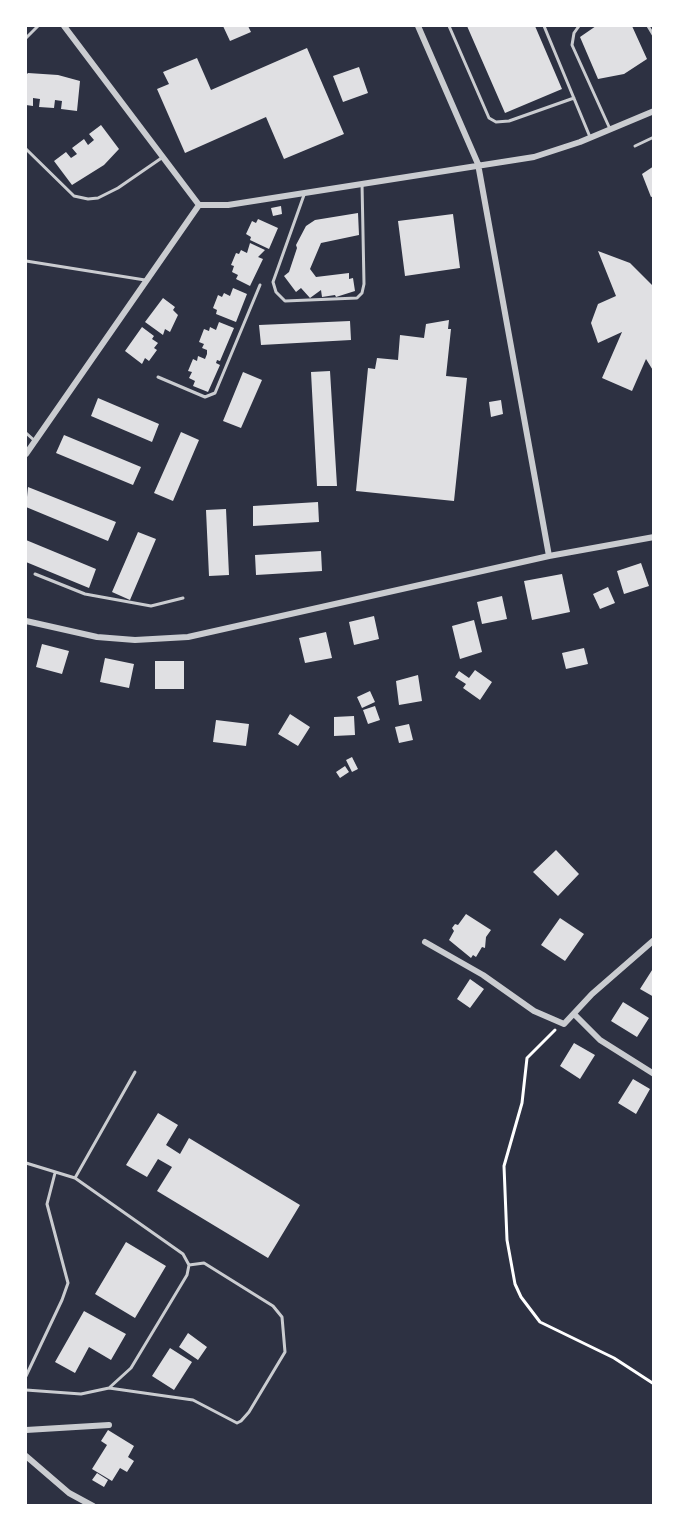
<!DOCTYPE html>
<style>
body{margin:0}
#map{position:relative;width:679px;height:1531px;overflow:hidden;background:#2d3142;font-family:"Fira Sans",sans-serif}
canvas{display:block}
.frame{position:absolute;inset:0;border:27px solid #fff;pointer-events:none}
</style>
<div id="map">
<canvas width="679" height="1531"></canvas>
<div class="frame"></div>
</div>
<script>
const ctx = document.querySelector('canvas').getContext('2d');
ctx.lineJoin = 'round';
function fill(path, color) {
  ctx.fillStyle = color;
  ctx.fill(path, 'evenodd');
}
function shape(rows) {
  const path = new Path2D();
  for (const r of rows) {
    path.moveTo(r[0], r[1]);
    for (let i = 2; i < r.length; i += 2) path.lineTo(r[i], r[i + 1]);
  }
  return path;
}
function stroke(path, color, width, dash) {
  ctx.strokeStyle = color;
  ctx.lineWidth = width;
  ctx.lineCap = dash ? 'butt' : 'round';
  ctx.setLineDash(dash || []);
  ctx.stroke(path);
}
fill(shape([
 [223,26,248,26,251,32,230,41],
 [467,26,535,26,562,89,505,113],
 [596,26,632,26,647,59,624,74,598,79,580,37],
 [307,48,344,134,284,159,266,117,185,153,157,89,169,84,163,72,197,58,211,90],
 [359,67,368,93,343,102,333,76],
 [28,73,58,75,80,81,77,111,61,109,62,101,55,100,54,108,39,107,40,99,33,98,33,106,26,105,26,75],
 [101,125,119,149,104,165,72,185,54,161,66,152,71,158,77,154,72,148,84,139,88,145,94,140,89,134],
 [654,166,654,196,651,197,642,174],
 [281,206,282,214,273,216,271,208],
 [358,213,359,235,321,243,310,269,316,277,349,273,349,279,353,278,355,291,336,297,335,295,322,297,321,290,310,298,301,288,296,292,284,276,289,272,297,248,296,245,306,226,315,220],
 [453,214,460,268,405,276,398,221],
 [258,219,278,228,269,249,250,240,251,237,246,234,252,221,256,223],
 [250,243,265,250,258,257,263,259,250,286,236,279,238,275,232,272,234,266,231,265,236,253,239,254,241,250,247,253],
 [598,251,630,263,654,287,654,372,646,359,632,391,602,378,622,332,598,343,591,323,598,304,616,296],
 [233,288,247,294,236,322,216,314,217,310,213,308,218,295,222,297,224,293,230,296],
 [163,298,175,307,173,310,178,315,170,332,165,329,163,335,145,322],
 [449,320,448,329,451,329,446,376,467,378,454,501,356,491,368,368,375,369,377,358,398,360,400,335,424,338,426,324],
 [350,321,351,340,261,345,259,325],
 [219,322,234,328,220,361,217,360,216,363,220,365,208,392,193,386,195,381,189,378,192,372,188,371,193,359,197,361,198,356,205,359,207,354,207,350,202,348,204,344,199,342,204,329,209,331,210,327,216,330],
 [142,327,154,336,152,339,158,343,154,348,157,350,149,361,145,358,142,364,125,351],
 [330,371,337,486,317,486,311,372],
 [243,372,262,380,241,428,223,421],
 [98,398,159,424,152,442,91,416],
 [501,400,503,414,491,417,489,402],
 [181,432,199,440,173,501,154,493],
 [64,435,141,467,133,485,56,453],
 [28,487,116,522,108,541,26,507],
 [318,502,319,522,253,526,253,506],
 [226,509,229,575,209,576,206,510],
 [138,532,156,539,130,600,112,592],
 [26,540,96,569,89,588,26,562],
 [321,551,322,571,256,575,255,555],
 [641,563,649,586,624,594,617,571],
 [562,574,570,612,532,620,524,581],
 [608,587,615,603,600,609,593,594],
 [502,596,507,619,482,624,477,602],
 [374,616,379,639,354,645,349,622],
 [474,620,482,652,460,659,452,626],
 [326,632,332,658,305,663,299,638],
 [42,644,69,651,62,674,36,667],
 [584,648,588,664,566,669,562,653],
 [105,658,134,664,129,688,100,682],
 [155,661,184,661,184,689,155,689],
 [475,670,492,682,480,700,463,688,466,684,455,677,459,671,469,678],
 [418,675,422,701,399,705,396,681],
 [370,691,375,702,362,708,357,697],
 [375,706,380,720,368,724,363,710],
 [290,714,310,727,298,746,278,734],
 [354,716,355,735,334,736,334,717],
 [216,720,249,724,246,746,213,742],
 [409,724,413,740,399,743,395,727],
 [352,757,358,769,352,772,346,760],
 [345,766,349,772,340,778,336,772],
 [556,850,579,874,558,896,533,872],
 [466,914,491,930,486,937,485,948,482,947,476,957,473,955,471,958,449,940,454,931,452,928,455,924,458,925],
 [560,918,584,934,565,961,541,945],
 [654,967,654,997,640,989],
 [470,979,484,989,470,1008,457,999],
 [623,1002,649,1018,637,1037,611,1021],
 [574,1043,595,1055,580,1079,560,1066],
 [633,1079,650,1089,636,1114,618,1103],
 [158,1113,178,1125,166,1145,180,1154,189,1138,300,1205,268,1258,157,1191,172,1167,158,1159,147,1177,126,1165],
 [126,1242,166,1266,135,1318,95,1294],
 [84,1311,126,1334,111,1360,89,1347,75,1373,55,1362],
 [188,1333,207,1347,198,1360,179,1347],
 [170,1348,192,1362,174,1390,152,1376],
 [108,1430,134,1446,128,1457,134,1461,127,1472,120,1468,112,1481,92,1469,107,1445,101,1441],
 [97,1473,108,1480,104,1487,92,1480]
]), '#e0e0e3');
stroke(shape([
 [555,1030,527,1058,522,1103,504,1166,507,1240,515,1284,521,1297,540,1322,614,1358,654,1384]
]), '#fff', 3);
stroke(shape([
 [449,26,489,118,496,122,509,121,574,98],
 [544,26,590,137],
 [579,26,574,33,572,45,610,129],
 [648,26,654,36],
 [26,38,38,26],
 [635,146,654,137],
 [26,149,74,196,88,199,98,198,118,188,163,157],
 [304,195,273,282,276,292,285,301,357,298,362,293,364,284,362,183],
 [26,261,145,280],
 [158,377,205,397,215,393,260,285],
 [26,433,35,441],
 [35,574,85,594,151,606,183,598],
 [26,1163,75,1178,183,1254,189,1265,187,1275,131,1368,109,1388,81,1394,26,1390],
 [75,1178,135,1072],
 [26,1376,62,1300,68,1283,47,1204,55,1173],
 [109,1388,193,1400,237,1423,241,1421,249,1412,285,1352,282,1317,273,1306,204,1263,189,1265]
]), '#caccd0', 3);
stroke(shape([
 [64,26,199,205,228,205,534,157,580,142,654,111],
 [418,26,478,164,549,556],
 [26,454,199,205],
 [26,621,97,637,135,640,188,637,549,556,654,537],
 [425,942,483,975,534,1011,564,1024,592,994,654,940],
 [575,1015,600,1040,654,1074],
 [26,1430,109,1425],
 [26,1456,69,1493,93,1506]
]), '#caccd0', 6);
</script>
